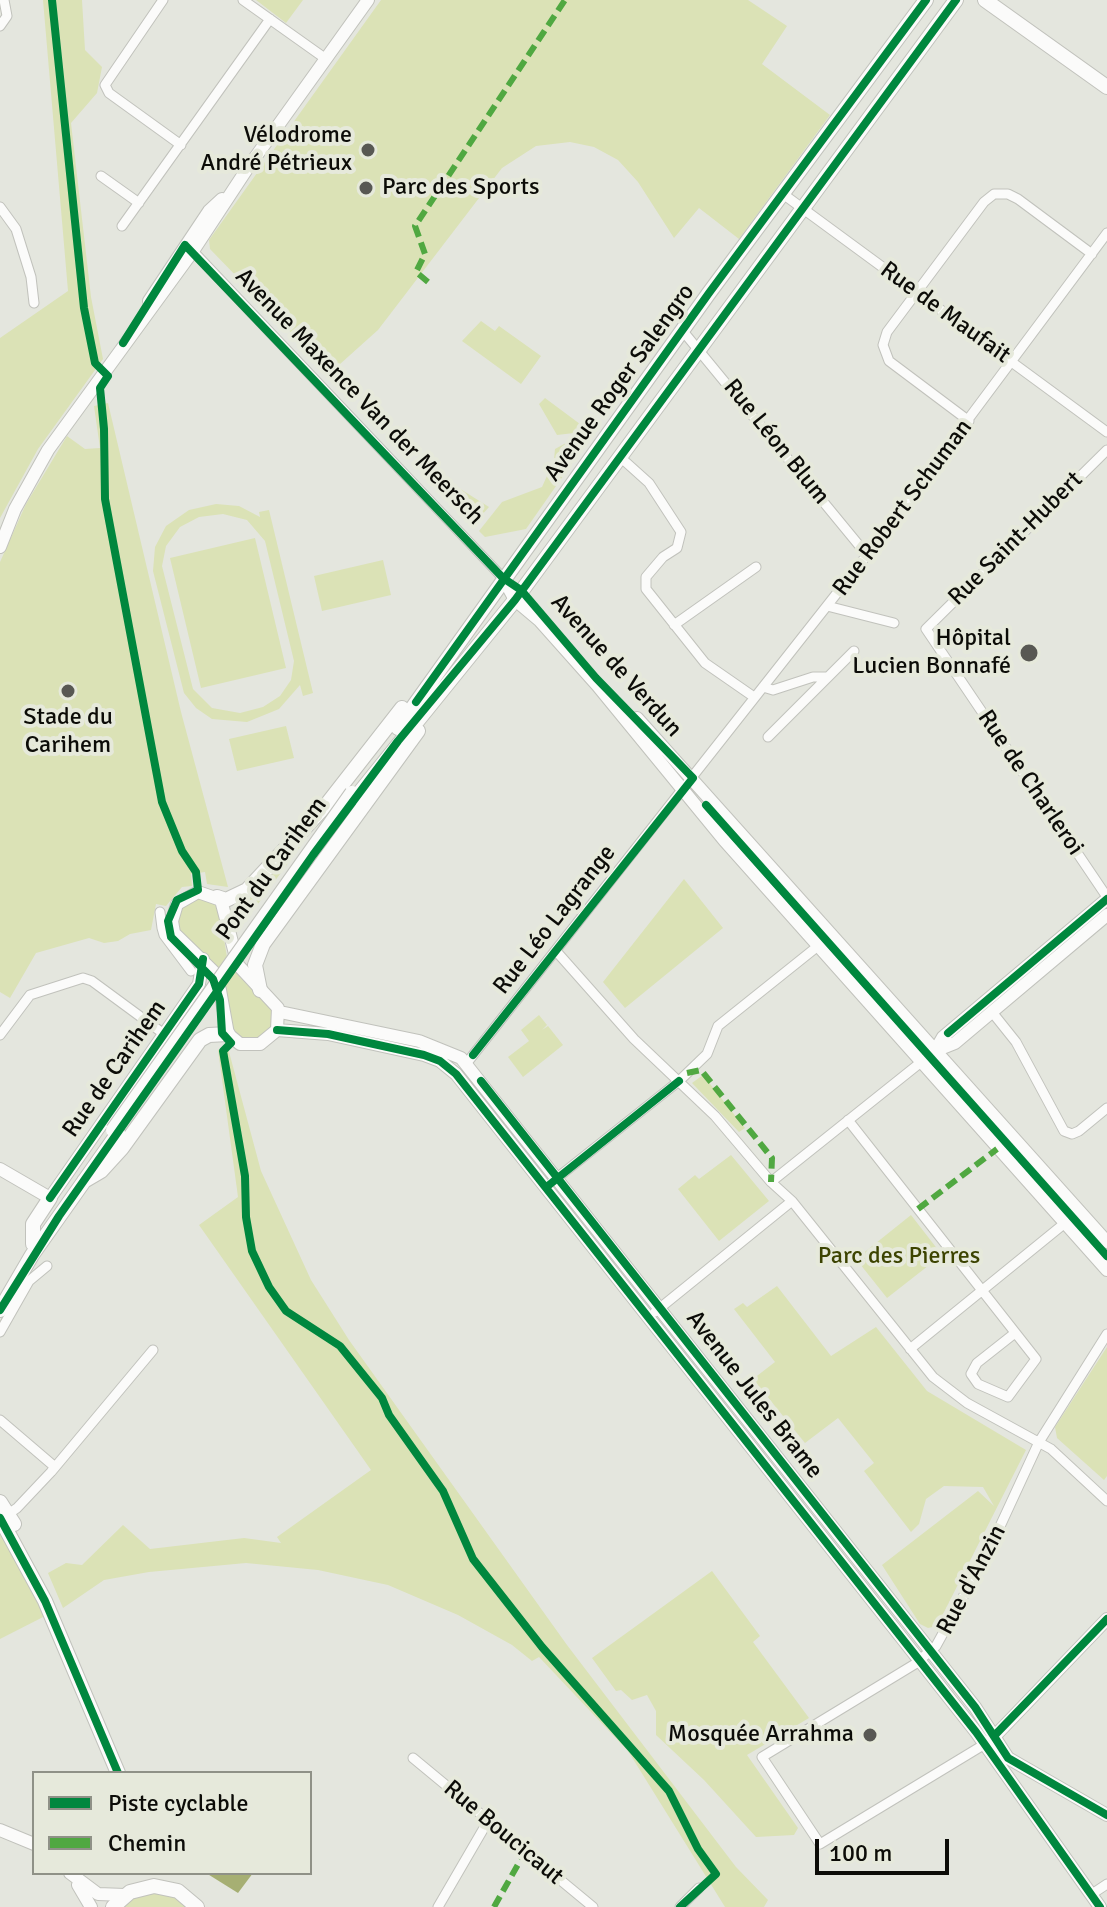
<!DOCTYPE html>
<meta charset="utf-8">
<style>
body{margin:0}
#map{position:relative;width:1107px;height:1907px;overflow:hidden;background:#e4e6de;font-family:Signika,sans-serif}
canvas{display:block}
.legend{position:absolute;left:32px;top:1771px;width:280px;height:104px;box-sizing:border-box;background:#e6e9db;border:2px solid #8f9187;margin:0;padding:10px 14px;list-style:none;font-size:24px;color:#0c0c08}
.legend li{display:flex;align-items:center;gap:16px;height:40px}
.legend b{width:40px;border:2px solid #8f9187}
.scale{position:absolute;left:815px;top:1839px;width:134px;height:36px;box-sizing:border-box;border:4px solid #0c0c08;border-top:0;padding-left:10px;font-size:24px;line-height:28px;white-space:nowrap;color:#0c0c08;-webkit-text-stroke:6px #e6e9db;paint-order:stroke}
</style>
<div id="map">
<canvas width="1107" height="1907"></canvas>
<ul class="legend">
<li><b style="height:10px;background:#00873e"></b>Piste cyclable</li>
<li><b style="height:10px;background:#50a841"></b>Chemin</li>
</ul>
<div class="scale">100 m</div>
</div>
<script>
const ctx = document.querySelector('canvas').getContext('2d');
ctx.lineJoin = 'round';
function fill(path, color) {
  ctx.fillStyle = color;
  ctx.fill(path, 'evenodd');
}
function shape(rows) {
  const path = new Path2D();
  for (const r of rows) {
    path.moveTo(r[0], r[1]);
    for (let i = 2; i < r.length; i += 2) path.lineTo(r[i], r[i + 1]);
  }
  return path;
}
function stroke(path, color, width, dash) {
  ctx.strokeStyle = color;
  ctx.lineWidth = width;
  ctx.lineCap = dash ? 'butt' : 'round';
  ctx.setLineDash(dash || []);
  ctx.stroke(path);
}
function label(font, color, halo, rows, align = 'center') {
  ctx.font = font + ' Signika,sans-serif';
  ctx.lineWidth = 8;
  ctx.setLineDash([]);
  ctx.textBaseline = 'middle';
  ctx.strokeStyle = halo;
  ctx.fillStyle = color;
  for (const [text, x, y, turn = 0] of rows) {
    ctx.save();
    ctx.translate(x, y);
    ctx.rotate((+turn || 0) * Math.PI / 180);
    ctx.textAlign = isNaN(turn) ? turn : align;
    if (halo) ctx.strokeText(text, 0, 0);
    ctx.fillText(text, 0, 0);
    ctx.restore();
  }
}
fill(shape([
 [43,0,82,0,85,50,102,67,97,93,71,123,91,297,103,359,38,449,0,518,0,338,68,291],
 [256,0,303,0,286,23],
 [381,0,748,0,787,26,762,64,830,115,739,239,699,208,674,238,638,182,618,160,594,147,570,142,536,146,502,168,378,330,330,373,210,249,209,240],
 [481,321,495,331,499,326,541,356,521,384,462,341],
 [545,398,584,427,574,433,557,435,539,404],
 [108,403,181,712,228,887,207,884,205,872,191,874,192,886,182,887,166,906,156,904,151,930,130,934,118,941,104,943,89,938,36,953,10,998,0,992,0,562,26,504,67,436,85,449,100,448,94,406],
 [586,432,591,436,526,529,485,537,479,531,502,502,542,487,554,460,555,449],
 [438,475,489,507,473,525,433,482],
 [216,504,239,506,260,517,259,512,269,510,313,693,303,696,300,685,279,709,247,722,212,719,196,708,184,693,153,571,155,547,166,526,189,510],
 [223,514,247,520,265,541,294,661,291,680,280,696,263,707,240,713,212,708,193,689,162,566,166,546,180,527,199,517],
 [255,538,286,668,201,688,170,558],
 [383,560,391,595,322,611,314,576],
 [286,726,294,758,237,771,229,739],
 [325,813,238,931,235,904],
 [684,879,723,928,625,1008,603,982],
 [196,898,211,901,219,909,227,957,239,976,274,1011,271,1031,263,1038,243,1039,230,1028,223,974,179,931,179,912,185,903],
 [539,1015,547,1025,542,1030,548,1026,563,1045,523,1077,508,1057,529,1041,521,1030],
 [228,1048,261,1171,311,1280,349,1340,567,1645,736,1867,768,1900,764,1907,725,1907,628,1751,539,1657,532,1661,512,1645,458,1615,388,1585,318,1570,246,1563,149,1572,104,1580,63,1608,48,1573,66,1563,82,1565,123,1525,150,1549,244,1538,281,1543,277,1537,371,1470,199,1225,238,1197,218,1050],
 [703,1075,745,1128,739,1132,692,1083],
 [731,1155,769,1201,719,1241,678,1189,695,1175,699,1179],
 [911,1215,942,1255,887,1298,856,1259],
 [777,1286,831,1356,876,1327,927,1391,1026,1450,937,1626,928,1628,920,1624,882,1565,978,1491,994,1506,983,1487,944,1486,926,1499,919,1524,911,1532,864,1471,874,1463,838,1418,805,1443,753,1379,775,1362,734,1309,743,1303,747,1307],
 [1107,1347,1107,1476,1104,1480,1057,1438,1055,1427],
 [0,1526,49,1614,0,1639],
 [712,1571,760,1636,753,1642,809,1718,747,1755,798,1828,794,1835,756,1837,704,1780,656,1735,656,1711,647,1695,632,1700,621,1690,616,1691,592,1658],
 [154,1892,173,1895,189,1907,121,1907,136,1896]
]), '#dbe2b6');
fill(shape([
 [206,1873,253,1873,238,1893]
]), '#a6af73');
const minor = shape([
 [163,0,105,85,109,93,181,145],
 [243,0,326,59],
 [0,26,7,16,4,0],
 [101,176,139,203],
 [783,194,1107,432],
 [0,207,16,229,31,277,34,303],
 [122,226,270,19],
 [191,249,503,578],
 [682,330,867,555],
 [969,421,889,361,883,345,887,332,984,202,994,194,1008,194,1018,199,1092,254],
 [1107,450,926,629,1107,897],
 [619,456,649,483,681,532,677,548,663,557,646,577,646,589,705,663,754,697],
 [827,606,894,623],
 [674,625,756,567],
 [763,687,773,690,813,677,827,677],
 [768,737,854,651],
 [160,912,162,928],
 [172,927,162,928,164,935,191,971],
 [556,951,634,1039,715,1116,771,1182,792,1201,933,1377,967,1403,1051,1449,1107,1501],
 [992,1012,1016,1042,1064,1131,1072,1134,1079,1131,1107,1108],
 [0,1035,30,995,83,978,92,981,164,1034],
 [466,1064,867,555,1107,233],
 [848,1120,977,1284,1036,1359,1008,1397,978,1384,971,1374,977,1363,1015,1333],
 [552,1182,679,1081,707,1054,718,1026,818,946],
 [771,1182,935,1051],
 [655,1312,792,1201],
 [0,1332,29,1281,47,1266],
 [910,1349,1065,1223],
 [0,1420,55,1467],
 [4,1517,17,1508,51,1472,153,1350],
 [985,1744,820,1844,762,1757,915,1664,936,1646,990,1548,1039,1442,1107,1334],
 [413,1758,593,1907],
 [1092,1894,1107,1884],
 [438,1907,488,1821],
 [680,1907,699,1888]
]);
const tertiary = shape([
 [244,173,368,0],
 [149,301,209,211,222,199],
 [0,547,15,509,48,450,193,251,247,169],
 [503,578,515,600,540,621,597,685,724,840,1107,1270],
 [637,718,1107,1242],
 [198,892,221,900,238,965,278,1008,277,1030,260,1044,240,1044,228,1034,220,990,213,971,174,933,172,921,177,904,198,892],
 [280,1012,419,1041,461,1058,975,1707,1008,1758,1107,1815],
 [277,1030,328,1034,424,1055,440,1061,456,1074,976,1732,1100,1907],
 [935,1051,943,1037,1107,899],
 [935,1051,955,1043,1107,915],
 [0,1169,50,1198,199,984,203,959],
 [991,1740,1107,1619],
 [0,1830,34,1844],
 [70,1873,98,1894,125,1895],
 [78,1885,91,1907]
]);
const secondary = shape([
 [985,0,1107,87]
]);
const primary = shape([
 [398,728,709,293,926,0],
 [356,797,515,600,956,0],
 [217,897,226,900,247,890,327,804,402,708],
 [260,990,255,965,263,944,418,731],
 [84,1181,101,1171,122,1148,200,1040,209,1035,228,1034],
 [33,1244,33,1224,50,1198],
 [0,1310,32,1255,118,1133],
 [0,1502,14,1524],
 [0,1518,45,1601,118,1773],
 [113,1907,130,1892,154,1886,178,1891,197,1907]
]);
stroke(minor, '#c1c2bc', 11);
stroke(tertiary, '#c1c2bc', 14);
stroke(secondary, '#c1c2bc', 16);
stroke(primary, '#c1c2bc', 16);
stroke(minor, '#fbfbfa', 9);
stroke(tertiary, '#fbfbfa', 12);
stroke(secondary, '#fbfbfa', 14);
stroke(primary, '#fbfbfa', 14);
const primaryBridge = shape([
 [113,1130,352,793]
]);
stroke(primaryBridge, '#c1c2bc', 16, []);
stroke(primaryBridge, '#fbfbfa', 14);
stroke(shape([
 [428,282,416,272,425,254,415,226,565,0],
 [687,1073,701,1070,772,1158,771,1182],
 [918,1209,997,1149],
 [494,1907,525,1852]
]), '#50a841', 6, [12, 6]);
stroke(shape([
 [52,0,84,308,95,363,108,376,100,388,104,429,105,499,162,802,182,851,196,872,198,890,177,900,168,921,171,937,213,979,220,1000,222,1033,231,1043,223,1051,245,1176,246,1217,252,1251,269,1287,286,1311,340,1346,382,1398,389,1415,443,1491,473,1559,542,1647,669,1791,698,1849,716,1874,680,1907],
 [123,343,185,245,503,578,521,590,596,678,693,778,473,1055],
 [416,702,709,293,926,0],
 [706,805,1107,1256],
 [277,1030,328,1034,424,1055,440,1061,456,1074,976,1732,1100,1907],
 [948,1033,1107,899],
 [481,1081,975,1707,1008,1758,1107,1815],
 [549,1185,679,1081],
 [50,1198,199,984,203,959],
 [0,1310,59,1216,313,855,398,741,515,600,956,0],
 [0,1518,45,1601,118,1773],
 [994,1736,1107,1619]
]), '#00873e', 8);
for (const [x, y, r, color] of [
 [368,150,8,"#585853"],
 [366,188,8,"#585853"],
 [1029,653,10,"#585853"],
 [68,691,8,"#585853"],
 [870,1735,8,"#585853"]
]) {
  const dot = new Path2D();
  dot.arc(x, y, r, 0, 2 * Math.PI);
  ctx.fillStyle = color;
  ctx.fill(dot);
  stroke(dot, '#e6e9db', 3);
}
label('24px', '#0c0c08', '#e6e9db', [
 ["Vélodrome",352,136],
 ["André Pétrieux",352,164],
 ["Parc des Sports",382,188,"left"],
 ["Hôpital",1011,639],
 ["Lucien Bonnafé",1011,667],
 ["Stade du",68,718,"center"],
 ["Carihem",68,746,"center"],
 ["Mosquée Arrahma",854,1735]
], 'right');
label('24px', '#0c0c08', '#e6e9db', [
 ["Rue de Maufait",945,313,36],
 ["Avenue Roger Salengro",620,383,-54],
 ["Avenue Maxence Van der Meersch",359,397,46],
 ["Rue Léon Blum",776,442,51],
 ["Rue Robert Schuman",903,508,-53],
 ["Rue Saint-Hubert",1016,539,-45],
 ["Avenue de Verdun",616,666,48],
 ["Rue de Charleroi",1030,783,56],
 ["Pont du Carihem",272,869,-54],
 ["Rue Léo Lagrange",555,920,-52],
 ["Rue de Carihem",115,1069,-55],
 ["Avenue Jules Brame",754,1395,52],
 ["Rue d'Anzin",972,1580,-62],
 ["Rue Boucicaut",503,1833,40]
]);
label('24px', '#3c4301', '#e6e9db', [
 ["Parc des Pierres",899,1257]
]);
</script>
